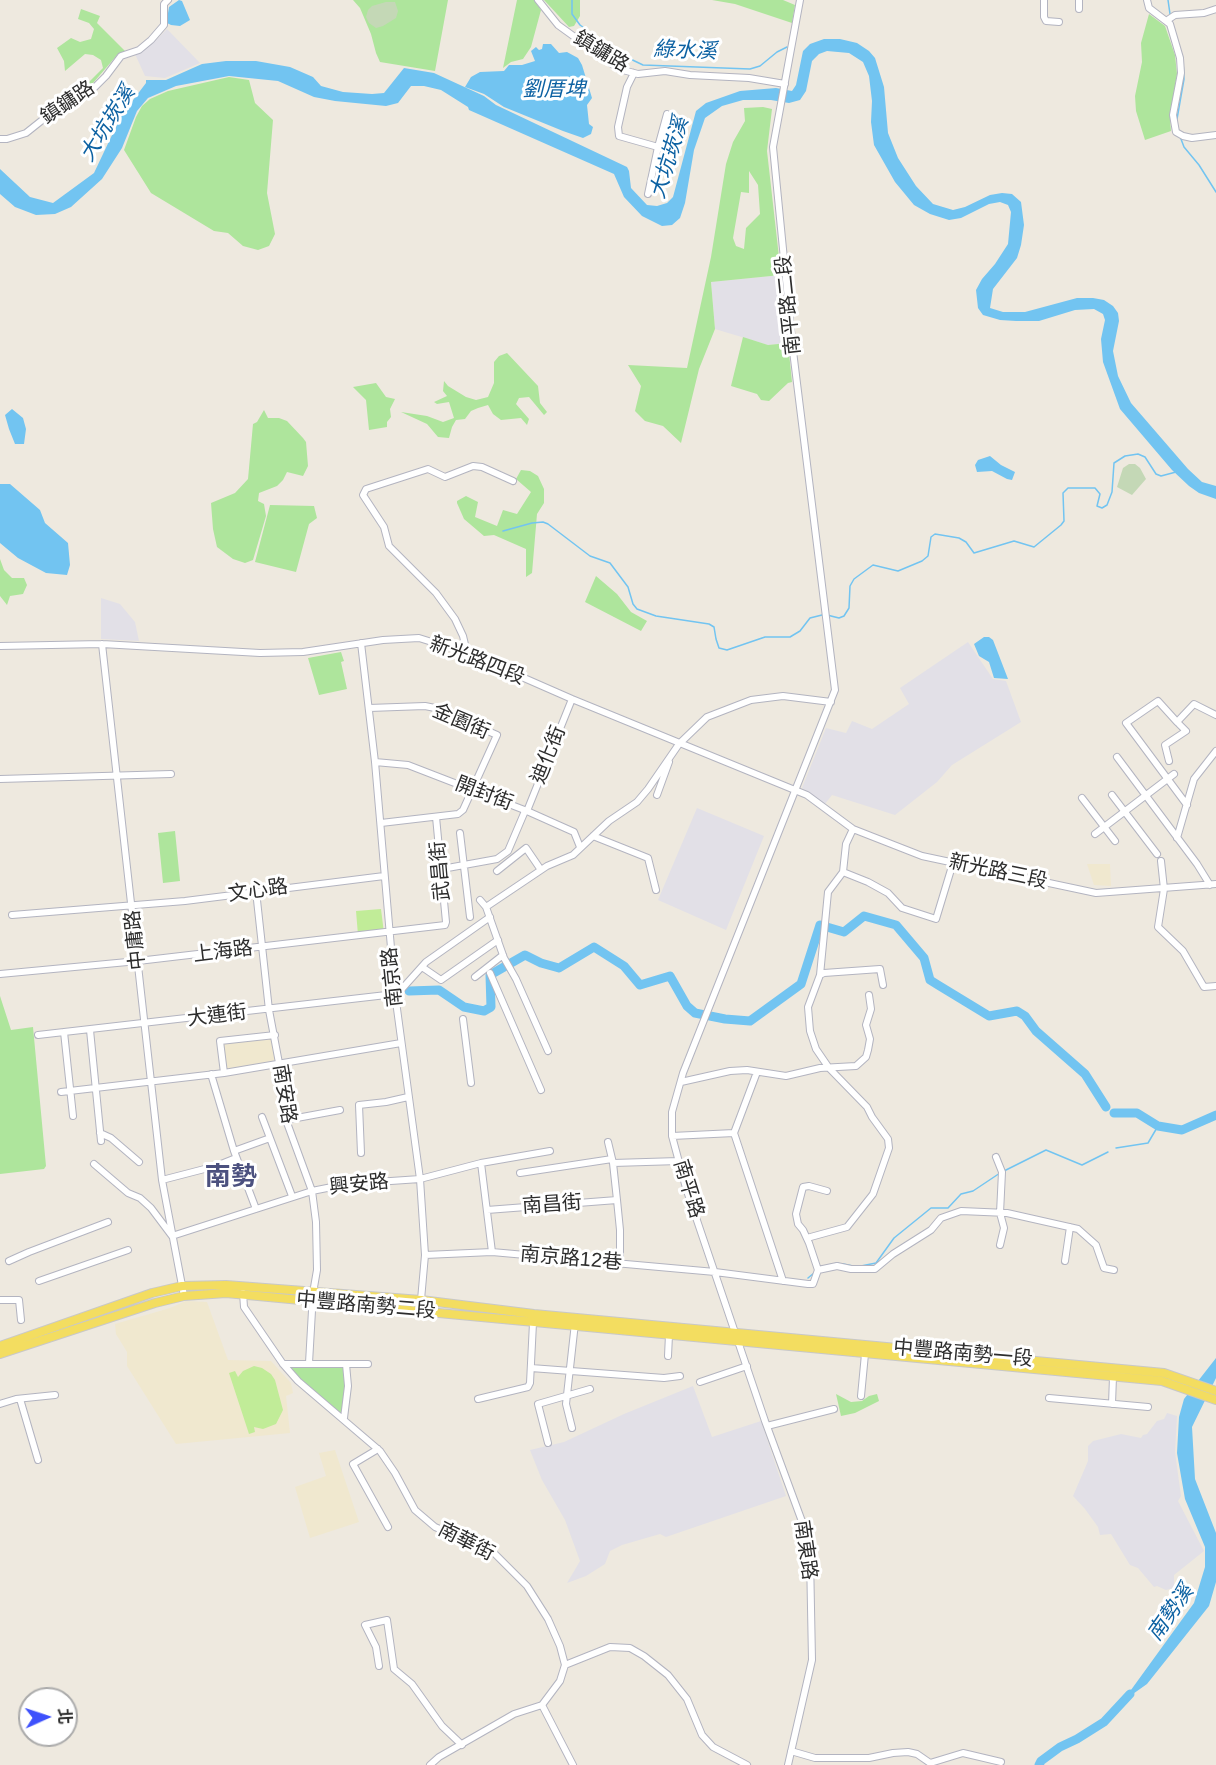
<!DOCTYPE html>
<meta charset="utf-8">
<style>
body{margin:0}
#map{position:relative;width:1216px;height:1765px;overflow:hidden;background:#eee9df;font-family:Arial,"Noto Sans TC",sans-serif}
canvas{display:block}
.north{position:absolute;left:18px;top:1687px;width:60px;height:60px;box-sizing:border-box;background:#fff;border:2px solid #ababab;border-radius:50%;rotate:87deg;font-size:16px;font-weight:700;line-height:24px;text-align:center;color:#2d2d2d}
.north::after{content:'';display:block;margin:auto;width:21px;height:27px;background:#3e51fc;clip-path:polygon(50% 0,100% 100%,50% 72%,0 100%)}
</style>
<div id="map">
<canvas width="1216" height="1765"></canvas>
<div class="north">北</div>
</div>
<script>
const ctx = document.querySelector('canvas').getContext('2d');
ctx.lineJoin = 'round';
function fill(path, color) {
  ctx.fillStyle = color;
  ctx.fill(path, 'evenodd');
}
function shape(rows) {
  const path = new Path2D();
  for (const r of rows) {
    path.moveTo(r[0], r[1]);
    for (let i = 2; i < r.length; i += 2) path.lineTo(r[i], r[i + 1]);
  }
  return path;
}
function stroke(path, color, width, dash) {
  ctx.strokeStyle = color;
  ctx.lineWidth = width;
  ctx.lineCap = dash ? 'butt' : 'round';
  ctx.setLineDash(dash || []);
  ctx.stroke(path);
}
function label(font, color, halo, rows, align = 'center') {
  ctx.font = font + ' Arial,"Noto Sans TC",sans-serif';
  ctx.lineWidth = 6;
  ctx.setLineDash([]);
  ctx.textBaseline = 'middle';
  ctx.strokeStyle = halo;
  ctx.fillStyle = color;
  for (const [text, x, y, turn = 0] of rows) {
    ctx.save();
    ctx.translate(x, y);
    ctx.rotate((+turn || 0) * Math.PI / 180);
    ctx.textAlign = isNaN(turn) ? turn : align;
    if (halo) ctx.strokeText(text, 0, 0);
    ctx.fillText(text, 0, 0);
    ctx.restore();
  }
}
fill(shape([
 [167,29,200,63,165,78,145,76,135,54,153,43],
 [781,275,788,343,768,345,715,329,711,282],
 [101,598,120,604,135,622,139,641,101,639],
 [968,642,993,679,1006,681,1021,722,952,765,937,782,895,815,832,795,825,804,802,788,826,728,846,733,852,721,872,729,909,704,900,688],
 [697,808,764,836,726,930,658,900],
 [693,1386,712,1437,761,1421,786,1496,666,1537,660,1534,622,1545,610,1551,605,1564,586,1576,567,1583,580,1561,565,1520,542,1480,530,1450,564,1442,624,1414],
 [1167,1413,1177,1416,1175,1452,1181,1496,1178,1501,1204,1551,1174,1575,1174,1588,1166,1590,1157,1586,1154,1587,1138,1568,1130,1565,1111,1534,1100,1535,1098,1527,1085,1509,1073,1496,1088,1461,1088,1446,1093,1441,1121,1434,1141,1438,1143,1435,1147,1434,1157,1421,1164,1419]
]), '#e2e0e7');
fill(shape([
 [1087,864,1110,864,1111,886,1094,885],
 [271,1037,275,1059,271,1062,226,1069,221,1043],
 [186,1301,207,1302,228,1360,271,1361,291,1383,293,1393,286,1396,290,1433,176,1444,127,1366,127,1352,116,1334,115,1324,170,1308],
 [335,1450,359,1522,310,1538,295,1487,326,1476,319,1453]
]), '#f0e8cf');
fill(shape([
 [353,0,448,0,435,71,380,62,376,53,371,34,360,8],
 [517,0,534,0,541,10,531,47,523,59,511,62,503,68],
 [544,0,580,0,580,16,574,26,569,27],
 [712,0,783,0,795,5,792,23,735,4],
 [81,9,100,16,97,23,125,51,118,54,87,90,69,95,69,88,85,86,103,68,101,60,93,55,85,54,65,71,64,61,57,48,71,38,80,42,91,39,94,29,89,23,78,19],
 [1149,14,1165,26,1175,55,1177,74,1170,118,1171,131,1145,140,1136,111,1135,96,1142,62,1141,43],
 [229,77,249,80,255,103,273,120,267,193,275,234,269,246,258,250,243,246,228,233,214,231,151,193,124,150,136,117,142,106,150,99,168,91],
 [763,107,772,109,767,151,781,275,711,282,715,329,699,369,681,443,663,426,645,421,635,411,641,386,628,365,687,368,711,257,726,164,733,142,745,121,744,108],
 [749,171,758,185,760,214,746,228,744,249,736,246,733,238,741,192,749,193],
 [743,337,768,345,788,343,792,382,788,383,769,401,761,400,757,394,731,386],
 [507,353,538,386,540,403,547,412,544,415,529,397,519,398,516,404,529,419,527,425,521,418,501,420,493,414,488,405,478,408,471,411,465,419,456,420,452,427,449,438,438,437,427,424,401,412,427,416,443,422,454,418,449,402,437,404,434,402,447,396,443,391,444,381,448,386,466,397,476,400,488,397,494,383,494,362,499,356],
 [376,383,386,397,395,399,390,409,391,417,387,422,387,427,369,430,366,400,353,387],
 [264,410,268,418,279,418,287,421,303,438,306,442,308,466,303,476,287,472,283,480,277,486,259,493,258,501,264,504,266,516,253,560,245,563,233,559,217,547,213,529,211,503,235,493,248,479,253,424,257,422],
 [521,470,530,471,538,476,544,489,544,503,537,514,532,573,526,577,526,549,494,535,484,536,464,519,457,503,457,501,466,496,478,502,475,517,497,526,503,510,517,514,531,492,516,479],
 [270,505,314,506,317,518,309,524,296,572,255,562],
 [0,559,4,570,12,578,24,578,27,585,23,594,10,596,7,605,0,596],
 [596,576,617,594,631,612,647,621,641,631,585,602],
 [341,652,344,661,341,662,347,689,319,695,308,658],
 [175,831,180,881,163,883,158,833],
 [0,996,11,1030,33,1027,46,1166,44,1169,0,1174],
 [283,1364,346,1364,344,1418],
 [836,1394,851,1402,862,1401,869,1396,877,1394,879,1401,855,1413,841,1416]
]), '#aee59c');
fill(shape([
 [386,2,395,2,398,11,396,18,383,26,376,28,369,23,366,17,368,10,372,6],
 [1129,464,1135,464,1140,468,1146,479,1132,495,1117,487,1123,468]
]), '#c4d8b6');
fill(shape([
 [381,909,384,933,358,935,356,911],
 [254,1366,262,1368,271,1374,275,1380,283,1410,276,1424,263,1429,254,1427,255,1432,249,1434,229,1373,235,1371,238,1377,243,1371]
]), '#c1ec98');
fill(shape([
 [179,0,182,1,190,20,180,26,171,25,167,23,167,19,169,7],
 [824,39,840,39,857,43,869,51,875,58,884,87,888,133,898,158,916,186,933,204,953,210,965,207,990,195,1002,193,1012,194,1021,202,1024,225,1021,245,1017,258,993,289,990,308,1003,312,1025,312,1077,298,1093,298,1104,300,1113,306,1118,313,1119,321,1113,351,1118,376,1131,403,1188,469,1202,482,1216,486,1216,499,1199,493,1189,486,1172,470,1120,409,1103,362,1101,339,1105,320,1103,314,1094,309,1075,310,1039,321,1016,321,1000,320,983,315,978,308,976,290,982,279,995,264,1008,244,1011,212,1008,205,1000,202,989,204,961,218,949,220,930,214,914,205,895,182,874,145,871,122,872,101,869,76,863,62,849,53,827,51,819,54,812,61,806,91,800,100,789,103,771,100,743,100,722,106,705,118,694,150,685,203,680,218,672,225,662,226,642,216,624,197,614,174,469,110,468,107,441,90,424,86,411,86,398,103,386,106,335,101,314,97,278,81,229,76,176,86,148,98,137,111,122,148,102,179,71,207,55,214,36,215,15,207,0,194,0,169,30,197,53,203,94,173,121,116,146,83,146,80,166,80,202,64,226,61,256,61,290,67,313,77,321,86,343,92,372,94,384,93,404,68,434,73,484,96,496,105,627,167,629,171,631,188,647,205,657,206,667,203,673,197,696,111,706,103,740,91,776,88,792,91,796,85,803,51,810,44],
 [543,44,551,44,559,53,567,52,578,58,582,65,592,98,587,105,589,124,593,127,591,134,583,138,563,131,504,107,484,94,465,87,471,77,480,72,504,71,509,65,522,65,535,61,531,51,536,47,539,50,542,49],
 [12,409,23,418,26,429,24,444,15,444,9,429,5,415],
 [990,456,1001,465,1015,472,1012,480,1007,479,992,471,977,472,975,465,978,460],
 [0,484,10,484,40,510,45,523,68,543,70,565,67,575,46,573,18,558,0,543],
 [984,637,989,637,993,640,1008,679,994,678,989,662,979,656,974,644],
 [1216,1358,1216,1378,1192,1427,1195,1479,1216,1533,1216,1582,1209,1606,1147,1684,1123,1701,1194,1603,1205,1567,1205,1547,1185,1499,1177,1453,1179,1417,1184,1399]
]), '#72c4f1');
stroke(shape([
 [572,0,572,14,580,25,620,54,643,65,750,69,760,66,777,52,787,47],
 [1168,0,1170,14],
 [1177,119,1184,79,1183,62],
 [1181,139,1184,147,1199,165,1216,192],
 [503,531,532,523,543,522,548,524,590,556,610,563,628,587,633,604,637,609,656,616,709,624,714,627,716,639,719,648,727,650,765,637,790,637,800,631,810,618,822,615],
 [827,615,839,618,844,616,849,608,850,586,854,579,873,565,898,571,922,561,928,556,931,537,935,534,959,538,966,542,974,553,1014,541,1034,547,1061,525,1064,521,1063,493,1068,488,1095,488,1100,494,1097,506,1102,508,1107,505,1112,492,1114,463,1125,456,1138,454,1145,457,1156,474,1161,476,1176,472],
 [1116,1148,1148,1143,1158,1126],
 [1004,1171,1046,1150,1082,1165,1108,1152],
 [843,1264,853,1266],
 [861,1266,876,1263,894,1238,931,1208,948,1208,961,1194,973,1191,1000,1173],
 [820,1267,838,1263],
 [808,1278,814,1273]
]), '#72c4f1', 1.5);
stroke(shape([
 [409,991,439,990,464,1007,484,1011,491,1007,490,975,525,955,541,963,559,968,594,947,624,966,640,985,670,976,687,1006,695,1013,725,1019,750,1021,801,984,820,925,844,932,864,916,896,925,924,958,930,980,938,985,989,1016,1017,1011,1025,1016,1036,1031,1085,1074,1106,1107],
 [1114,1113,1137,1113,1158,1126,1182,1130,1216,1115],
 [1039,1765,1041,1761,1060,1747,1077,1739,1104,1722,1130,1694]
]), '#72c4f1', 9);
const minor = shape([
 [538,0,558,25,619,69,638,74,665,71,690,75,749,78,785,84],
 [1044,0,1044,17,1046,21,1059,22],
 [1079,0,1079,9],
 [1147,0,1149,8,1170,24,1180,58,1181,73,1173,115,1176,132,1183,136,1192,138,1216,135],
 [1166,21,1175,15,1204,13,1216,9],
 [634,73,627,87,618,127,619,136,658,147,667,114],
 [0,139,7,139,26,133,70,98,89,93,106,76,121,56,139,50,151,40,164,25,164,4,168,0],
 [648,194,658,147],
 [361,643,375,762,395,994,420,1179,425,1255,420,1311],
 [102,644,162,1180,184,1296],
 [0,646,102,644,260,653,303,652,383,640,419,638,467,653,572,699,807,795,853,829,922,856,1096,893,1216,884],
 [467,653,463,636,455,619,436,593,389,546,384,527,363,495,366,489,428,469,445,477,473,466,482,467,513,481],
 [369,708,425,706,435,708,497,735,463,810,458,814,381,823],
 [1177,722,1158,701,1126,723,1187,805],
 [1117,757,1197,864,1210,885],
 [1169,761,1165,745,1186,731,1177,722,1194,704,1216,715],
 [375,762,408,765,527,811,574,832,580,847],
 [0,779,171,774],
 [657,795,669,762],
 [1112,795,1157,854],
 [1082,798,1115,841],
 [527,811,572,699],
 [460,833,470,917],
 [1095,834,1174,774],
 [593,836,648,858,656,890],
 [1177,838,1194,779,1216,751],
 [1161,861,1164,889,1158,927,1183,951,1204,987,1216,986],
 [442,869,497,859,508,851,525,811],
 [497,871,526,848,541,870],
 [843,872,868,882,888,893,902,908,936,919,953,863],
 [256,891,269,1010,279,1063,281,1099,286,1120,312,1191,316,1222,317,1270,313,1293,309,1363],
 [480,900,486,907,504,958,516,979,548,1051],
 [486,907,547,866,573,855,609,821,637,802,648,789,679,744,707,717,751,700,783,696,831,702],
 [12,915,185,901,384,876],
 [422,967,441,980,498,940],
 [490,973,541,1090],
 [0,974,138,961,445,925,446,922,436,817],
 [820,975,828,892,843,872,846,844,853,829],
 [475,977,503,955],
 [463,1019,471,1083],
 [90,1030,101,1141],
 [64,1032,73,1116],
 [38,1035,395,994,400,991,426,962,490,917],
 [224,1073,220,1041,275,1035],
 [211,1074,234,1151,256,1209],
 [681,1082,730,1071,747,1070,786,1076,820,1068,856,1066,866,1057,868,1050,870,1039,866,1025,871,1009,869,995],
 [61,1092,224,1073,401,1043],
 [262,1117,292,1196],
 [286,1120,340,1110],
 [100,1133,111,1138,139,1162],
 [734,1133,783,1281],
 [672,1136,734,1133,757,1072],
 [608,1142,613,1163,617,1200,620,1230,620,1264],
 [234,1151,270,1138],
 [361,1153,359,1105,386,1102,408,1097],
 [996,1157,1002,1172,1000,1213,1004,1228,1000,1245],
 [481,1163,492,1252],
 [613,1163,679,1161],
 [94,1164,128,1193,140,1198,151,1208,172,1236,312,1191,347,1184,420,1179,481,1163,550,1151],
 [520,1173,612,1159],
 [162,1180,216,1166,236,1158],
 [487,1210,617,1200],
 [807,1238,847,1227,873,1194,889,1148,888,1139,872,1117,867,1107,829,1068,816,1049,810,1031,808,1007,820,975,824,973,880,969,883,985],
 [425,1255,492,1252,715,1272,808,1284,813,1284,818,1270],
 [9,1261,29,1252,108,1222],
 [1065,1261,1070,1227],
 [818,1270,837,1266,851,1269,875,1269,893,1254,931,1230,941,1218,961,1211,1007,1213,1078,1229,1096,1245,1104,1268,1114,1270],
 [818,1270,809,1243,803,1230,798,1224,796,1214,803,1187,809,1186,827,1191],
 [39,1281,128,1250],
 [243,1293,244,1307,283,1364,298,1381,380,1451,395,1473,415,1510,435,1527,493,1552,527,1586,548,1619,560,1646,565,1665,560,1681,542,1705,573,1765],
 [0,1300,19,1300,21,1320],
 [668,1356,669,1335],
 [283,1364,368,1364],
 [531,1368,664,1378,680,1376],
 [700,1382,747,1366],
 [861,1396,865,1354],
 [1049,1398,1148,1407],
 [20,1399,38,1460],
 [478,1399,528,1387,530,1383,533,1323],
 [0,1404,16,1399,55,1395],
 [1112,1404,1113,1377],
 [344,1418,348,1386,346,1364],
 [767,1426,834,1409],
 [572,1428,566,1404,575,1323],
 [548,1443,538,1404,590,1389],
 [378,1449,353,1464,388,1527],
 [565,1665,610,1647,630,1648,644,1656,668,1675,687,1699,702,1735,713,1747,747,1765],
 [379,1666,376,1647,365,1625,387,1620,394,1669,412,1684,442,1726,462,1745],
 [791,1751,815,1758,869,1758,893,1753,908,1752,917,1754,930,1763,963,1753,1001,1762],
 [430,1765,439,1757,514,1714,542,1705],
 [788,1765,812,1660,810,1556,807,1535,765,1421,686,1188,672,1136,672,1112,683,1073,835,690,793,351,773,147,800,0]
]);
const major = shape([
 [0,1346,152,1293,182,1286,226,1285,421,1300,534,1314,1164,1373,1216,1391],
 [0,1354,155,1303,184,1296,226,1293,1162,1381,1216,1400]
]);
stroke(minor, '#b3b4c0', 8);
stroke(major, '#c8c8c8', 10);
stroke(minor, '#fff', 6);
stroke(major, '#f3dd60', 8);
label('20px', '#2d2d2d', '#fff', [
 ["鎮鏞路",601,52,31],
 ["鎮鏞路",68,103,-34],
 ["南平路二段",789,305,-96],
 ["新光路四段",477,661,21],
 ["金園街",461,722,23],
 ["迪化街",549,755,-68],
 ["開封街",484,794,21],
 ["武昌街",441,871,-95],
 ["新光路三段",998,872,12],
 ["文心路",258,891,-8],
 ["中庸路",136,940,-96],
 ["上海路",223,952,-7],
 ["南京路",393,977,-96],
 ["大連街",217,1016,-7],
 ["南安路",284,1094,81],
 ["興安路",359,1185,-6],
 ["南平路",688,1189,73],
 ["南昌街",552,1205,-4],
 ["南京路12巷",571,1259,5],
 ["中豐路南勢二段",366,1306,5],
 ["中豐路南勢一段",963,1354,5],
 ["南華街",466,1542,27],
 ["南東路",805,1550,82]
]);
label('italic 21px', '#0c61a2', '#fff', [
 ["綠水溪",685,51,2],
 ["劉厝埤",554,90],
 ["大坑崁溪",108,124,-58],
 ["大坑崁溪",670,158,-73],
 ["南勢溪",1171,1613,-55]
]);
label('bold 26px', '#4c517f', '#fff', [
 ["南勢",231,1178]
]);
</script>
